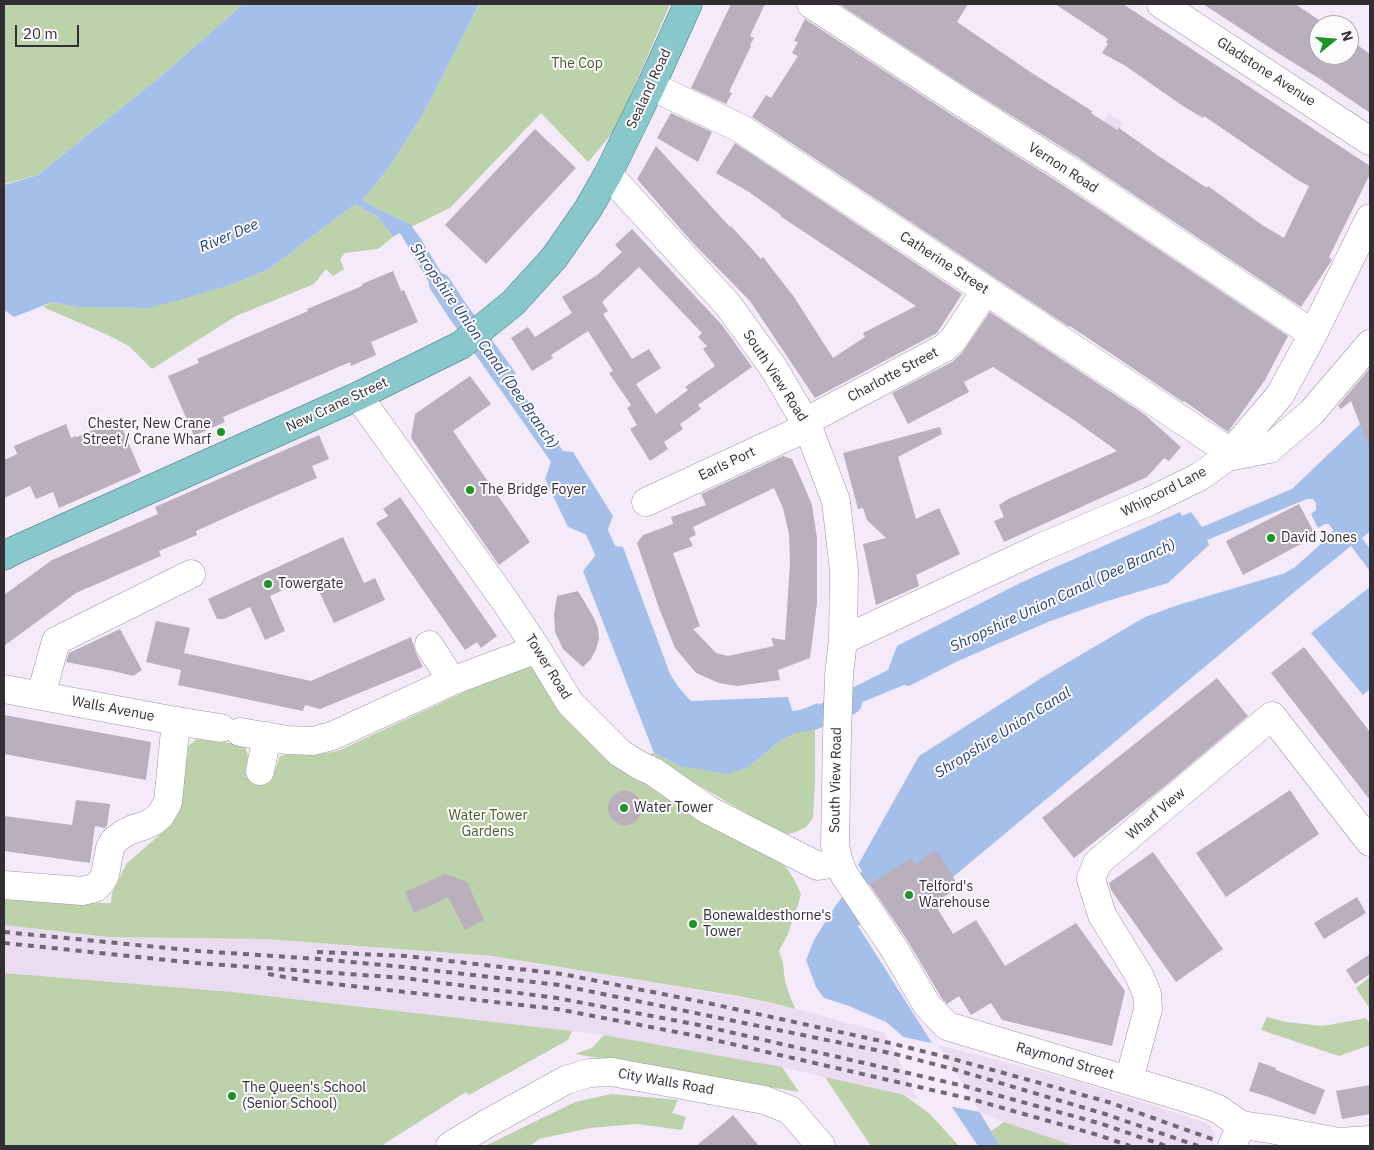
<!DOCTYPE html>
<style>
body{margin:0}
#map{position:relative;width:1374px;height:1150px;overflow:hidden;background:#f5eaf9;font-family:"IBM Plex Sans",sans-serif}
canvas{display:block}
.frame{position:absolute;inset:0;border:5px solid #322e34;pointer-events:none}
.north{position:absolute;left:1309px;top:15px;width:50px;height:50px;box-sizing:border-box;background:#fdfbfe;border:1px solid #aca9ad;border-radius:50%;rotate:73deg;font-size:14px;font-weight:700;line-height:20px;text-align:center;color:#322e34}
.north::after{content:'';display:block;margin:auto;width:18px;height:22px;background:#1b9526;clip-path:polygon(50% 0,100% 100%,50% 72%,0 100%)}
.scale{position:absolute;left:15px;top:25px;width:64px;height:22px;box-sizing:border-box;border:2px solid #322e34;border-top:0;padding-left:6px;font-size:15px;line-height:18px;white-space:nowrap;color:#322e34;-webkit-text-stroke:4px #fdfbfe;paint-order:stroke}
</style>
<div id="map">
<canvas width="1374" height="1150"></canvas>
<div class="frame"></div>
<div class="north">N</div>
<div class="scale">20 m</div>
</div>
<script>
const ctx = document.querySelector('canvas').getContext('2d');
ctx.lineJoin = 'round';
function fill(path, color) {
  ctx.fillStyle = color;
  ctx.fill(path, 'evenodd');
}
function shape(rows) {
  const path = new Path2D();
  for (const r of rows) {
    if (r.length === 3) {
      path.moveTo(r[0] + r[2], r[1]);
      path.arc(r[0], r[1], r[2], 0, 2 * Math.PI);
      continue;
    }
    path.moveTo(r[0], r[1]);
    for (let i = 2; i < r.length; i += 2) path.lineTo(r[i], r[i + 1]);
  }
  return path;
}
function stroke(path, color, width, dash) {
  ctx.strokeStyle = color;
  ctx.lineWidth = width;
  ctx.lineCap = dash ? 'butt' : 'round';
  ctx.setLineDash(dash || []);
  ctx.stroke(path);
}
function label(font, color, halo, rows, align = 'center') {
  ctx.font = font + ' "IBM Plex Sans",sans-serif';
  ctx.lineWidth = 4;
  ctx.setLineDash([]);
  ctx.textBaseline = 'middle';
  ctx.strokeStyle = halo;
  ctx.fillStyle = color;
  for (const [text, x, y, turn = 0] of rows) {
    ctx.save();
    ctx.translate(x, y);
    ctx.rotate((+turn || 0) * Math.PI / 180);
    ctx.textAlign = isNaN(turn) ? turn : align;
    if (halo) ctx.strokeText(text, 0, 0);
    ctx.fillText(text, 0, 0);
    ctx.restore();
  }
}
fill(shape([
 [1109,113,1123,123,1093,169,1079,158],
 [4,925,108,937,265,939,492,956,554,967,580,970,777,1004,885,1033,918,1099,782,1067,604,1035,232,992,4,973],
 [939,1045,1076,1081,1204,1122,1210,1125,1215,1135,1213,1146,1075,1146,1004,1122,980,1112]
]), '#ebdcf1');
fill(shape([
 [4,4,243,4,166,72,38,175,4,184],
 [479,4,670,4,616,129,588,162,541,113,450,208,411,227,410,224,382,211,362,200,387,170,423,114],
 [355,204,378,217,393,237,378,249,345,253,340,259,344,269,333,276,326,269,314,284,236,316,152,369,129,346,108,335,43,307,52,302,77,307,148,308,233,284,269,269],
 [533,664,592,745,786,867,794,879,801,894,798,905,787,936,779,951,783,963,785,982,795,1009,777,1004,738,996,492,956,265,939,108,937,4,925,4,895,97,903,111,903,112,893,127,863,172,824,188,753,188,746,197,739,244,745,248,755,246,777,271,781,280,756,289,754,315,755,338,751,518,667],
 [815,723,815,782,813,818,806,827,798,831,789,834,777,831,684,777,648,754,654,753,680,766,747,768,780,741],
 [4,973,232,992,572,1031,568,1040,469,1095,466,1092,381,1146,4,1146],
 [1370,977,1370,1009,1356,988],
 [1267,1017,1286,1022,1323,1026,1366,1018,1370,1024,1370,1045,1339,1056,1261,1030],
 [604,1035,782,1067,799,1092,575,1054,592,1048],
 [825,1077,904,1095,930,1114,959,1146,871,1146],
 [611,1094,678,1100,672,1113,686,1117,682,1130,637,1124,590,1128,539,1139,530,1146,485,1146,575,1102],
 [1004,1122,1075,1146,1000,1146,991,1131]
]), '#bbd2ab');
fill(shape([
 [243,4,479,4,423,114,387,170,362,200,382,211,410,224,421,239,462,307,449,316,400,233,393,237,378,217,355,204,269,269,233,284,197,295,149,308,77,307,52,302,14,317,4,310,4,185,38,175,166,72],
 [491,348,563,451,573,452,613,516,607,532,592,537,568,527,545,479,551,462,479,359],
 [1370,422,1370,531,1362,538,1370,549,1370,571,1351,546,1298,589,953,877,915,864,911,859,866,886,861,923,936,1040,1000,1146,978,1146,908,1041,886,1022,849,1006,824,998,816,987,806,960,814,940,836,905,862,871,858,865,919,756,1043,677,1145,617,1178,605,1285,573,1295,567,1331,535,1333,530,1329,524,1325,524,1318,528,1311,514,1316,510,1316,503,1313,499,1307,499,1207,540,1209,545,1168,583,1104,602,1048,622,958,661,909,686,904,685,850,707,850,689,888,670,897,646,1020,583,1180,512,1182,516,1191,512,1202,527,1292,489,1360,424],
 [612,542,615,546,623,547,670,674,679,688,691,701,788,697,793,713,818,703,815,723,780,741,747,768,728,774,680,766,654,753,583,571,598,552,597,547],
 [1370,587,1370,689,1363,695,1311,633]
]), '#a4bfea');
fill(shape([
 [861,923,936,1040,980,1112,948,1106,906,1042,898,1036,932,1043,858,926]
]), '#f5eaf9');
stroke(shape([
 [440,284,457,310,505,377],
 [586,508,615,572],
 [787,723,813,719,851,703]
]), '#a4bfea', 22);
fill(shape([
 [731,4,765,4,750,36,754,38,750,45,751,46,729,92,732,93,726,104,691,88],
 [839,4,968,4,957,22,1032,73,1092,111,1091,113,1117,130,1119,128,1160,157,1207,188,1208,186,1262,225,1284,238,1309,186,1299,181,1204,116,1203,118,1183,106,1124,65,1102,53,1108,44,1106,42,1108,39,1055,4,1123,4,1370,166,1370,174,1329,257,1332,260,1301,307,1076,156,966,87],
 [1203,4,1295,4,1319,20,1319,55,1349,55,1349,49,1353,42,1370,54,1370,113,1320,79,1281,55],
 [805,19,949,113,1058,182,1288,336,1265,380,1228,432,1184,401,1183,402,1070,326,1069,327,752,117,766,95,771,98,798,56,792,53,798,42,794,41],
 [671,113,712,132,698,162,657,138],
 [535,129,576,168,486,264,445,225],
 [735,143,962,294,937,333,815,398,750,301,691,241,637,179,656,146,730,227,731,226,761,259,763,257,794,297,833,358,865,337,863,333,916,306,780,216,781,215,749,192,716,173],
 [632,229,722,325,752,367,698,405,701,409,680,424,683,429,664,442,668,449,650,461,630,429,637,425,627,408,631,405,609,373,613,371,588,331,551,355,553,358,532,371,511,338,528,327,535,337,572,313,562,297,597,275,622,252,615,245],
 [639,267,702,333,698,337,707,346,703,349,715,366,685,387,688,390,656,414,636,384,661,368,649,349,632,359,603,314,608,311,602,302],
 [393,271,401,291,404,290,418,322,371,342,376,355,351,366,350,362,223,417,225,422,194,436,168,376,199,363,197,359,308,311,307,309,362,286,362,284],
 [990,312,1144,414,1181,447,1169,461,1164,458,1147,477,1004,542,994,521,1004,517,999,505,1008,499,1117,451,1074,420,993,367,964,382,969,392,908,424,892,393,952,362,962,353],
 [1370,368,1370,447,1369,447,1351,401,1341,409,1338,406],
 [470,376,491,404,453,431,530,542,499,565,411,438,415,414],
 [120,423,141,472,59,508,53,492,36,499,30,486,4,498,4,460,17,454,14,446,66,424,71,438,76,436,77,437,104,425,107,429],
 [940,427,942,434,898,457,916,519,939,508,960,554,916,575,919,586,876,605,863,544,886,538,867,520,863,508,858,509,843,453],
 [319,435,329,459,312,466,317,478,247,508,196,531,197,535,159,551,161,556,76,593,4,646,4,595,52,560,158,514,155,507],
 [783,456,792,459,801,479,812,505,817,538,817,603,810,658,778,670,780,680,737,686,719,683,696,673,675,648,659,608,637,543,643,535,673,524,671,517,706,505,701,494],
 [774,488,783,508,789,534,790,563,785,640,771,638,774,646,728,656,716,653,693,629,700,626,673,553,693,546,689,538,696,535,693,527],
 [400,497,497,636,481,648,477,642,465,650,376,523,388,516,383,509],
 [1299,504,1316,536,1243,575,1226,541],
 [343,537,364,583,375,578,385,600,334,623,312,577,270,596,285,631,265,640,250,607,224,619,217,619,208,599],
 [578,591,594,618,598,628,599,639,596,649,591,659,583,667,563,649,555,632,554,614,557,596],
 [156,621,190,628,184,653,311,681,411,637,416,653,423,667,320,709,305,705,303,711,178,685,181,670,146,662],
 [120,629,142,670,133,676,113,671,66,662,69,653],
 [1304,647,1370,732,1370,800,1271,673],
 [1217,678,1248,716,1165,786,1074,858,1042,818],
 [4,715,151,742,146,780,4,754],
 [1290,790,1319,834,1226,897,1196,853],
 [625,808,17],
 [76,800,110,804,107,826,105,828,95,826,90,863,4,851,4,816,72,825],
 [937,850,959,887,934,903,953,934,976,920,1005,966,1076,923,1125,991,1112,1046,1002,1020,991,1003,971,1015,959,996,947,1004,941,997,906,938,869,884,911,858,915,864],
 [1153,852,1223,949,1176,982,1111,890,1109,883],
 [445,874,467,882,484,920,465,930,448,897,414,913,405,892],
 [1357,897,1366,913,1324,939,1314,923],
 [1370,954,1370,974,1355,984,1346,970],
 [1259,1062,1276,1068,1276,1070,1325,1090,1315,1115,1266,1096,1249,1091],
 [1370,1085,1370,1114,1342,1119,1336,1091],
 [733,1115,759,1146,696,1146,724,1123]
]), '#b9afbd');
const minor = shape([
 [811,4,958,100,1067,169,1313,334],
 [1161,4,1370,141],
 [651,86,740,128,1230,452],
 [608,174,728,305,773,367,808,427,836,501,844,571,843,640,839,675,837,736,835,845,839,863,845,876,893,947,927,1005,947,1026,1200,1102,1218,1109,1241,1125,1270,1129,1338,1142,1370,1140],
 [358,396,505,601,537,649,570,703,620,753,639,765,654,772,708,810,812,863,818,866,839,863],
 [805,422,944,348,953,340,986,290],
 [1227,457,1269,449,1311,413,1370,344],
 [646,502,808,427],
 [843,640,1042,547,1150,501,1199,477,1227,457,1280,395,1313,334,1370,218],
 [429,645,452,681],
 [4,689,176,721,221,728],
 [41,695,56,641,191,574],
 [240,732,287,740,313,741,332,736,452,681,537,649],
 [260,771,267,736],
 [4,885,82,891,95,888,101,882,105,875,110,848,114,841,123,834,133,829,143,826,152,822,160,816,168,802,176,721],
 [1129,1080,1148,1009,1147,994,1139,975,1102,915,1091,879,1097,863,1272,716,1370,842],
 [450,1146,488,1123,566,1080,589,1073,612,1072,764,1100,790,1110,821,1146],
 [1232,1146,1241,1125]
]);
const major = shape([
 [4,556,15,550,358,396,461,345,513,303,554,258,588,209,608,174,651,86,688,4]
]);
stroke(minor, '#9f95a3', 29);
stroke(major, '#36797f', 29);
stroke(minor, '#fff', 28);
stroke(major, '#88c7ca', 28);
stroke(shape([
 [4,932,198,951,319,959,404,967,559,985,895,1054,953,1069,1105,1114,1198,1146],
 [4,943,196,963,404,978,557,998,699,1025,964,1086,1102,1124,1166,1146],
 [317,952,406,956,562,974,703,1002,890,1043,946,1057,1108,1102,1215,1140],
 [268,974,307,981,557,1009,697,1036,971,1099,1098,1135,1130,1146]
]), '#706972', 4, [6, 6]);
for (const [x, y, r, color] of [
 [221,432,5,"#1b9526"],
 [470,490,5,"#1b9526"],
 [1271,538,5,"#1b9526"],
 [268,584,5,"#1b9526"],
 [624,808,5,"#1b9526"],
 [909,895,5,"#1b9526"],
 [693,924,5,"#1b9526"],
 [232,1096,5,"#1b9526"]
]) {
  const dot = new Path2D();
  dot.arc(x, y, r, 0, 2 * Math.PI);
  ctx.fillStyle = color;
  ctx.fill(dot);
  stroke(dot, '#fdfbfe', 2);
}
label('14px', '#406122', '#fdfbfe', [
 ["The Cop",577,64],
 ["Water Tower",488,816],
 ["Gardens",488,832]
]);
label('14px', '#322e34', '#fdfbfe', [
 ["Gladstone Avenue",1266,72,33],
 ["Sealand Road",649,89,-65],
 ["Vernon Road",1063,168,33],
 ["Catherine Street",944,263,33],
 ["Charlotte Street",893,375,-28],
 ["South View Road",775,376,57],
 ["New Crane Street",337,405,-25],
 ["Earls Port",727,464,-25],
 ["Whipcord Lane",1164,492,-27],
 ["Tower Road",548,667,58],
 ["Walls Avenue",113,709,11],
 ["South View Road",836,780,-89],
 ["Wharf View",1156,814,-40],
 ["Raymond Street",1065,1061,16],
 ["City Walls Road",666,1082,10]
]);
label('14px', '#322e34', '#fdfbfe', [
 ["Chester, New Crane",211,424,"right"],
 ["Street / Crane Wharf",211,440,"right"],
 ["The Bridge Foyer",480,490],
 ["David Jones",1281,538],
 ["Towergate",278,584],
 ["Water Tower",634,808],
 ["Telford's",919,887],
 ["Warehouse",919,903],
 ["Bonewaldesthorne's",703,916],
 ["Tower",703,932],
 ["The Queen's School",242,1088],
 ["(Senior School)",242,1104]
], 'left');
label('italic 15px', '#244479', '#fdfbfe', [
 ["River Dee",229,236,-23],
 ["Shropshire Union Canal (Dee Branch)",484,346,55],
 ["Shropshire Union Canal (Dee Branch)",1063,596,-25],
 ["Shropshire Union Canal",1003,733,-32]
]);
</script>
